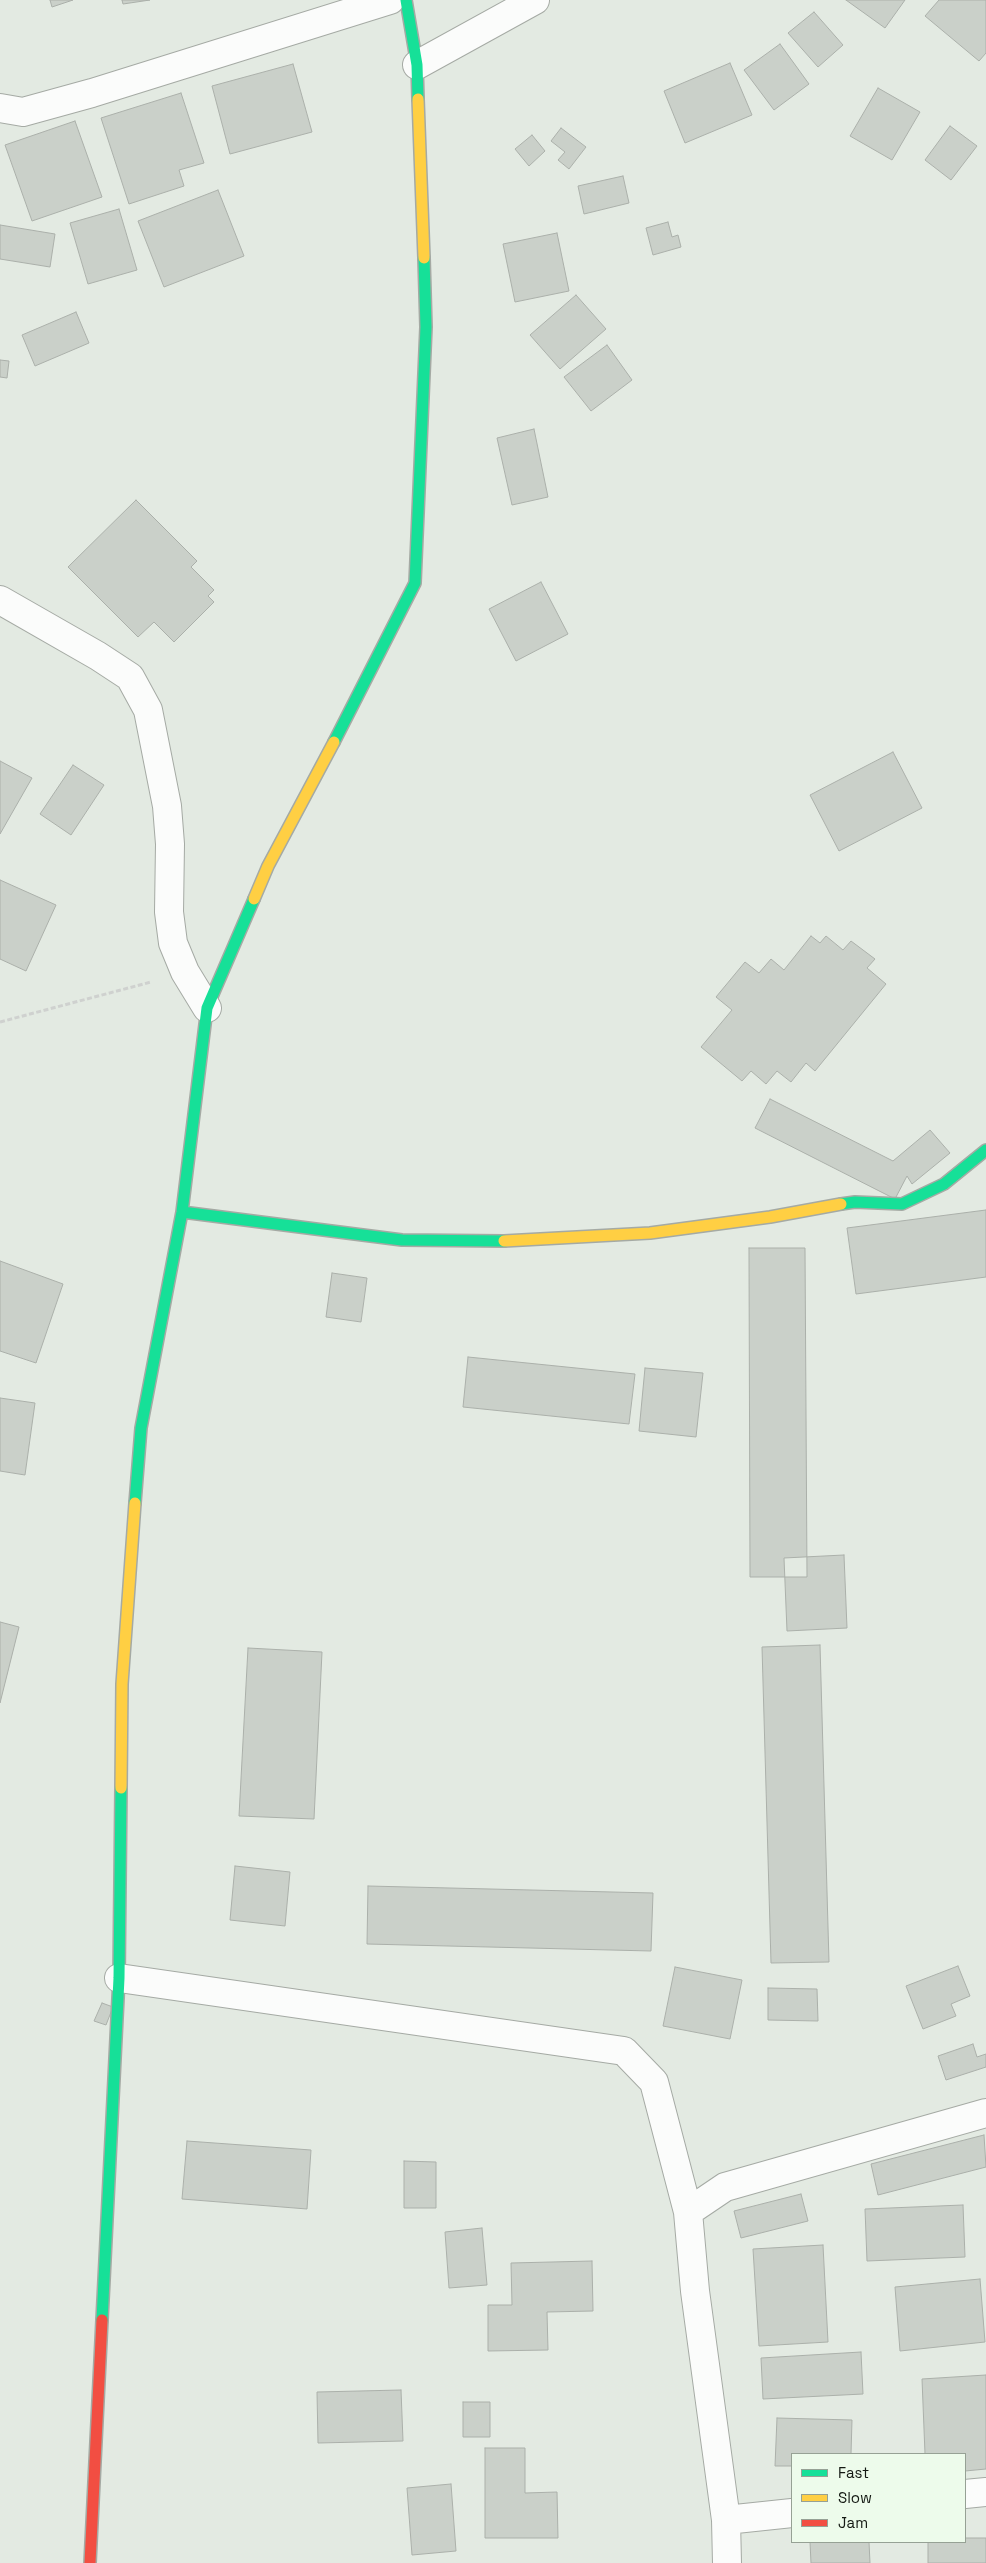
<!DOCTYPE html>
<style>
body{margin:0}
#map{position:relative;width:986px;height:2563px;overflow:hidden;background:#e3eae2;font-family:"Space Grotesk",sans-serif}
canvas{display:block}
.legend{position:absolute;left:791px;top:2453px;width:175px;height:90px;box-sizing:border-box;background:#edfbeb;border:1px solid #96a195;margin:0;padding:6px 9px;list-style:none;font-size:15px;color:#141913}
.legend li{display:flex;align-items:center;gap:10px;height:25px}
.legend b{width:25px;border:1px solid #96a195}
</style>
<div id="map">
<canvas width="986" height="2563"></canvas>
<ul class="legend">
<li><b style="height:6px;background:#16e098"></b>Fast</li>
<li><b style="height:6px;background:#ffcf43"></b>Slow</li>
<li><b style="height:6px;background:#f24e42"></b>Jam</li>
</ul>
</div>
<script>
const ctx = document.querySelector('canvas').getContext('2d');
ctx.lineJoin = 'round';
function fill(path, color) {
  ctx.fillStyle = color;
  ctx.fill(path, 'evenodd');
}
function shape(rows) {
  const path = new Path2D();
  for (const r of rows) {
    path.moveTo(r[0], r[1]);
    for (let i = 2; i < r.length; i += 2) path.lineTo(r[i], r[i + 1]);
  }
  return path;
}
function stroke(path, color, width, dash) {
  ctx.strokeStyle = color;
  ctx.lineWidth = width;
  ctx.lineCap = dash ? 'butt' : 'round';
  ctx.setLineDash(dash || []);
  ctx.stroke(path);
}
const building = shape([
 [50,0,73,0,52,7,50,0],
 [122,0,150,0,123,4,122,0],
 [846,0,905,0,885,28,846,0],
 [939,0,986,0,986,53,979,61,925,16,939,0],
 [814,12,843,45,818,67,788,33,814,12],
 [780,44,809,84,774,110,744,70,780,44],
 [730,63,752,115,685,143,664,91,730,63],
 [293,64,312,132,230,154,212,86,293,64],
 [878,88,920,112,892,160,850,136,878,88],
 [181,93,204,163,179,170,184,186,129,204,101,118,181,93],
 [75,121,102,197,32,221,5,145,75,121],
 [950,126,977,146,951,180,925,160,950,126],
 [561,128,586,147,569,169,558,160,565,152,551,141,561,128],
 [532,135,545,151,529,166,515,149,532,135],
 [623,176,629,203,584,214,578,186,623,176],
 [218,190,244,256,164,287,138,221,218,190],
 [119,209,137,270,88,284,70,223,119,209],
 [668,222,672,237,678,235,681,247,653,255,646,228,668,222],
 [0,225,55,234,50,267,0,259,0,225],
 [557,233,569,291,515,302,503,244,557,233],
 [576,295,606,329,560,369,530,335,576,295],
 [76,312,89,343,35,366,22,335,76,312],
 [607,345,632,380,591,411,564,377,607,345],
 [0,360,9,361,7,378,0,377,0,360],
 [534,429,548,497,512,505,497,438,534,429],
 [136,500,197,561,191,567,214,590,208,596,214,602,174,642,154,622,138,637,68,567,136,500],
 [541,582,568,634,516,661,489,609,541,582],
 [893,752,922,808,839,851,810,795,893,752],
 [0,761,32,778,0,834,0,761],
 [73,765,104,785,71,835,40,814,73,765],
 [0,880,56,905,26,971,0,959,0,880],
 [811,936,820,943,826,936,843,950,851,941,875,959,867,968,886,984,815,1071,806,1063,791,1082,777,1071,766,1084,751,1071,742,1081,701,1047,732,1010,716,997,745,962,759,973,771,959,784,970,811,936],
 [770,1099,893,1161,930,1130,950,1153,912,1184,907,1176,895,1199,755,1128,770,1099],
 [986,1210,986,1277,856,1294,847,1228,986,1210],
 [749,1248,805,1248,807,1577,750,1577,749,1248],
 [0,1261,63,1284,36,1363,0,1351,0,1261],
 [332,1273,367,1278,361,1322,326,1317,332,1273],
 [468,1357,635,1374,629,1424,463,1407,468,1357],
 [645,1368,703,1373,696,1437,639,1431,645,1368],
 [0,1398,35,1403,25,1475,0,1471,0,1398],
 [844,1555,847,1628,787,1631,784,1558,844,1555],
 [0,1622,19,1627,0,1703,0,1622],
 [820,1645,829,1962,771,1963,762,1647,820,1645],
 [248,1648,322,1652,314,1819,239,1816,248,1648],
 [235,1866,290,1872,285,1926,230,1920,235,1866],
 [368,1886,653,1893,651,1951,367,1944,368,1886],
 [958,1966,970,1996,951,2004,956,2016,923,2029,906,1986,958,1966],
 [675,1967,742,1980,730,2039,663,2026,675,1967],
 [768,1988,817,1989,818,2021,768,2020,768,1988],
 [102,2003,113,2007,106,2025,94,2021,102,2003],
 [973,2044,977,2057,986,2054,986,2067,946,2080,938,2056,973,2044],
 [984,2135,986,2167,878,2195,871,2164,984,2135],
 [187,2141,311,2150,307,2209,182,2199,187,2141],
 [404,2161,436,2162,436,2208,404,2208,404,2161],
 [801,2194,808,2221,741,2238,734,2211,801,2194],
 [963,2205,965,2257,867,2261,865,2209,963,2205],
 [482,2228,487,2285,449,2288,445,2232,482,2228],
 [823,2245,828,2342,759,2346,753,2249,823,2245],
 [592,2261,593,2311,547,2312,548,2350,488,2351,488,2305,512,2305,511,2263,592,2261],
 [980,2279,985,2342,900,2351,895,2287,980,2279],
 [861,2352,863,2394,763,2399,761,2358,861,2352],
 [986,2375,986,2469,965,2471,965,2454,925,2454,922,2379,986,2375],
 [401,2390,403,2441,318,2443,317,2392,401,2390],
 [463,2402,490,2402,490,2437,463,2437,463,2402],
 [777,2418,852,2420,851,2454,792,2454,792,2466,775,2466,777,2418],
 [485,2448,525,2448,525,2493,557,2492,558,2538,485,2538,485,2448],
 [451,2484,456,2551,412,2555,407,2488,451,2484],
 [965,2538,986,2538,986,2563,928,2563,928,2542,965,2542,965,2538],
 [810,2542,869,2542,870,2563,811,2563,810,2542]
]);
fill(building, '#cad0c9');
stroke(building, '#abb0aa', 1);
const street = shape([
 [417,65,535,0],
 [0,108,23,112,92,93,390,0],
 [0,600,98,656,130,677,148,710,167,806,170,844,169,912,173,943,185,972,207,1008],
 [119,1978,624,2051,654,2082,688,2212],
 [965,2494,986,2492],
 [726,2520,792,2513],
 [727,2563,726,2520,695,2291,688,2212,725,2187,986,2113]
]);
const fast = shape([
 [406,0,417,65,418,99],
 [334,742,415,583,426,327,424,258],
 [841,1204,855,1202,902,1204,944,1184,986,1150],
 [182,1212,402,1240,504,1241],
 [135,1503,141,1428,182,1212,207,1008,254,899],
 [102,2320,119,1978,121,1788]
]);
const slow = shape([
 [418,99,424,258],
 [254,899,268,866,334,742],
 [504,1241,650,1233,770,1217,841,1204],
 [121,1788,122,1684,135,1503]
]);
const jam = shape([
 [90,2563,102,2320]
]);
stroke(street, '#a5aaa4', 30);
stroke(fast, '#a5aaa4', 14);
stroke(slow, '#a5aaa4', 14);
stroke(jam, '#a5aaa4', 14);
stroke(shape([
 [0,1022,151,982]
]), '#cfd1cf', 3, [5, 2.5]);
stroke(street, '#fbfcfb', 28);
stroke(fast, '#16e098', 11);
stroke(slow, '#ffcf43', 11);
stroke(jam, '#f24e42', 11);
</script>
